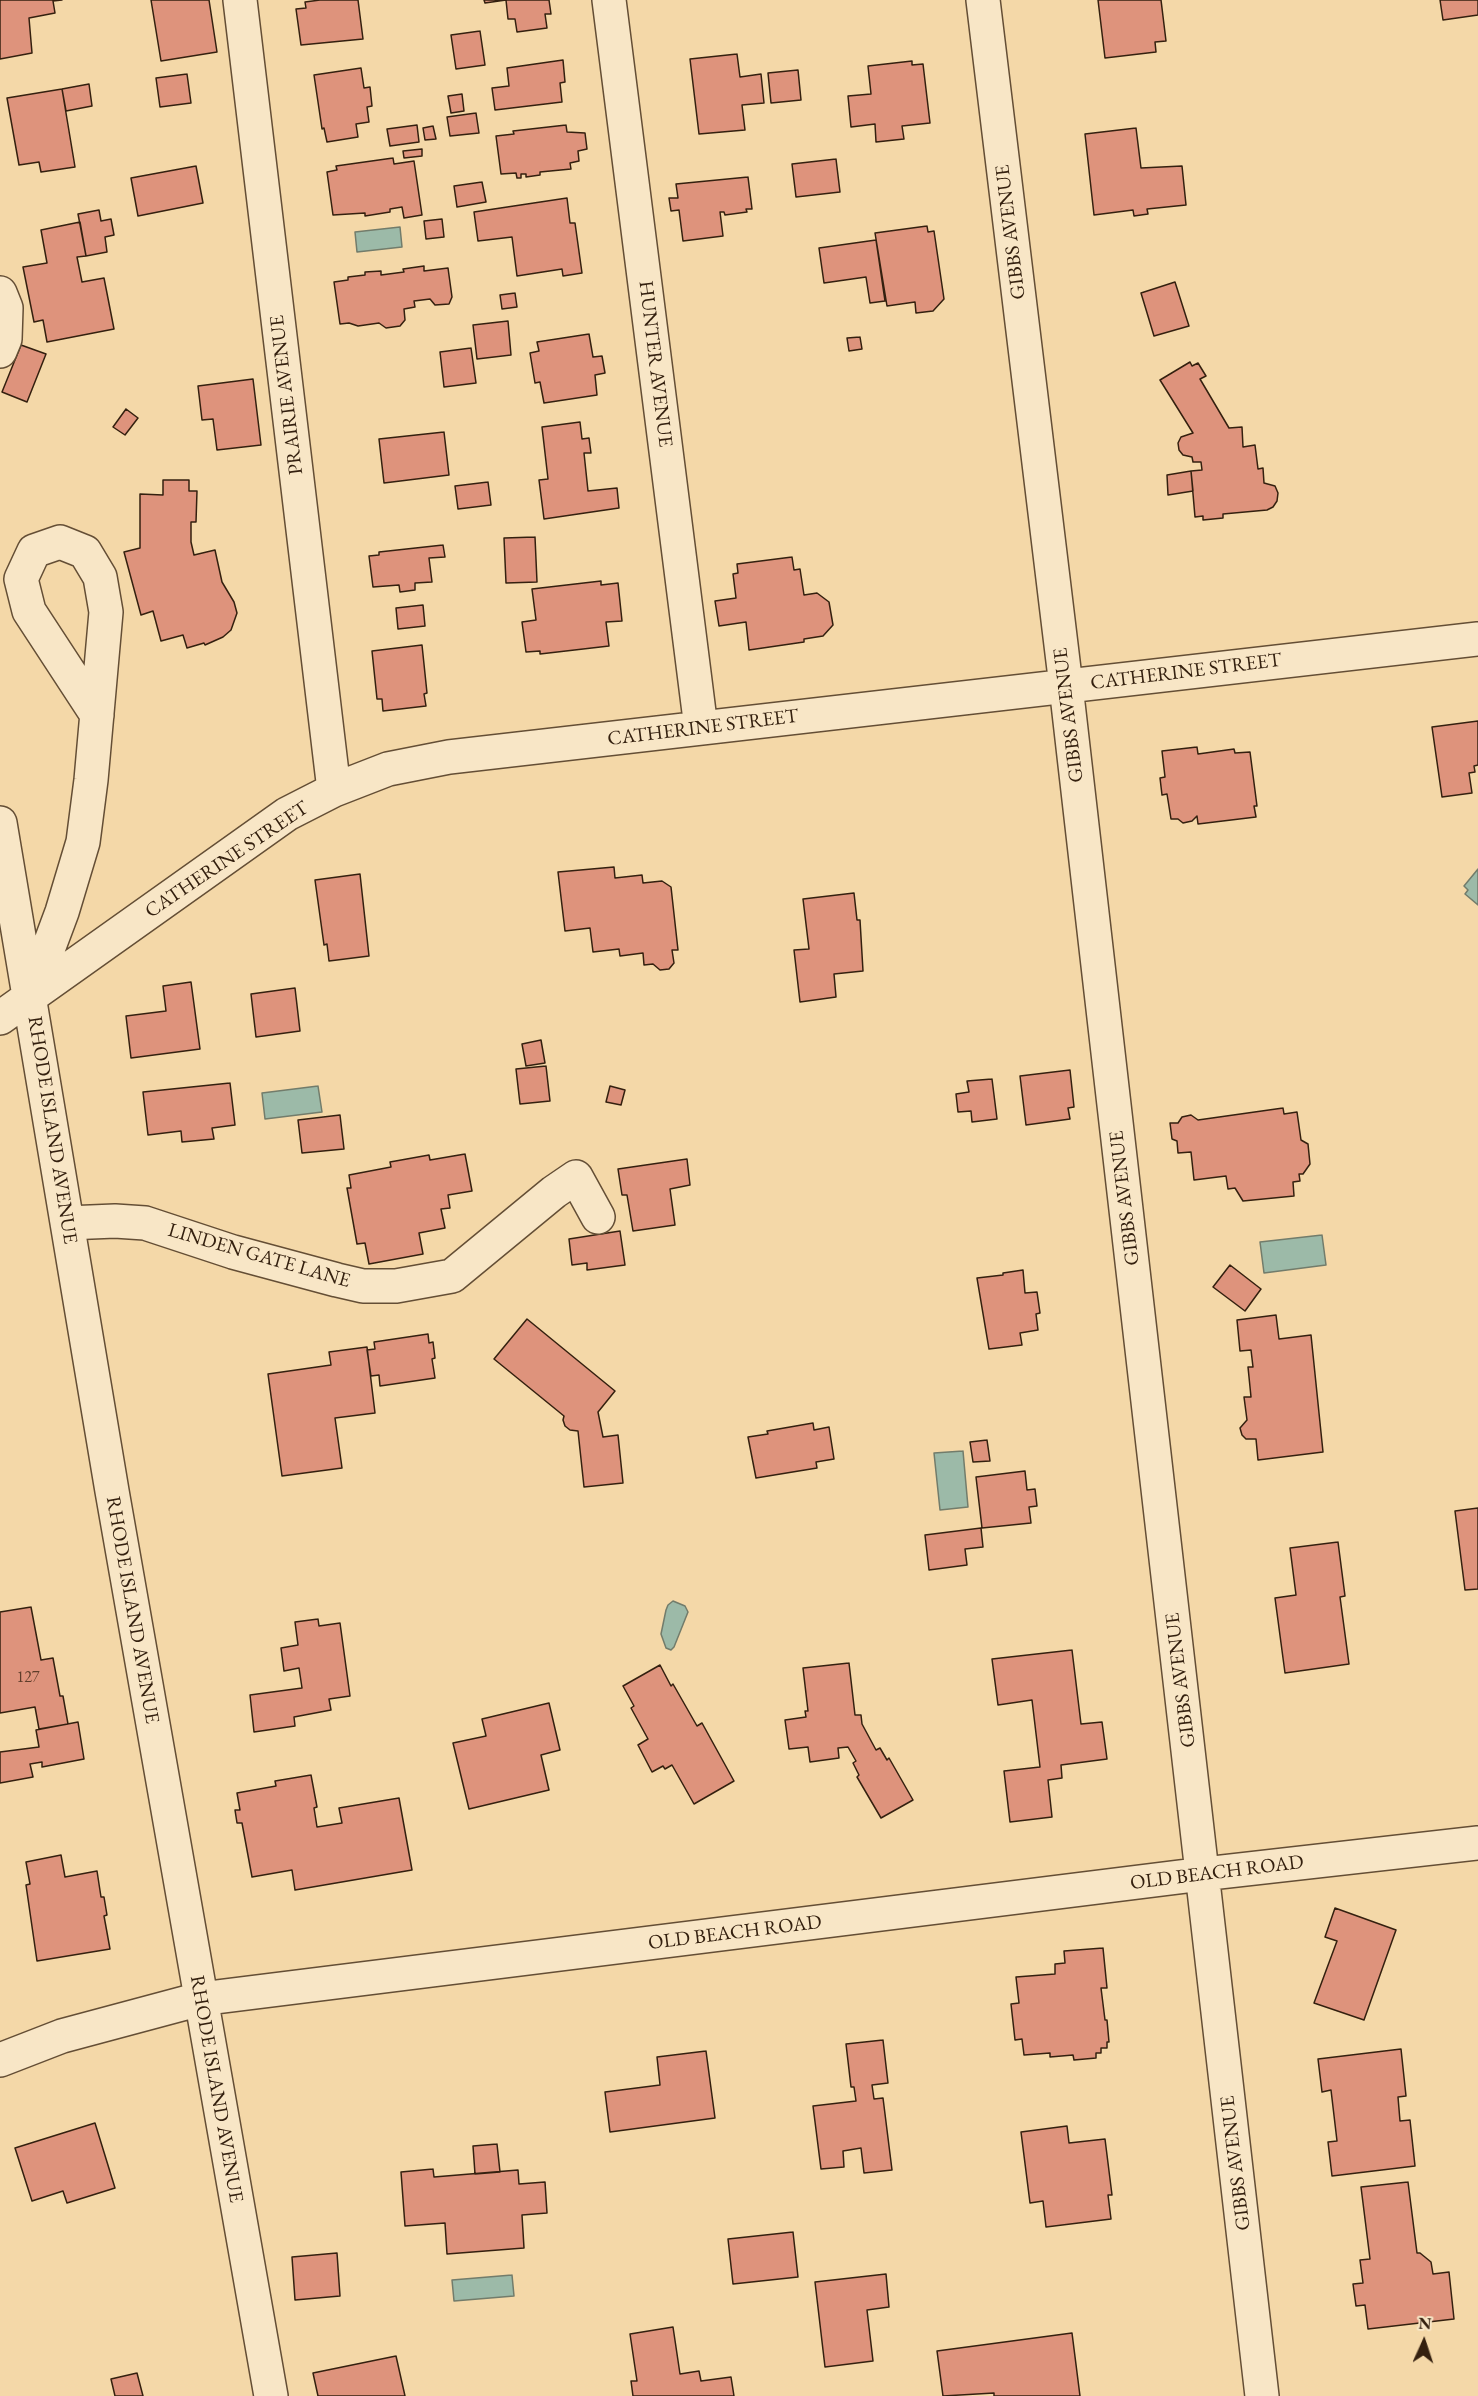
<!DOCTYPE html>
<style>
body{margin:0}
#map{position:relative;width:1478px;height:2396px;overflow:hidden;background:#f4d8a8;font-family:"EB Garamond",serif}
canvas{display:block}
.north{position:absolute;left:1394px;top:2312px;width:60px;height:60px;-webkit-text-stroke:4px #f8e6c6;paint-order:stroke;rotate:3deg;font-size:16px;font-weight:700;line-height:24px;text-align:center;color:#34200f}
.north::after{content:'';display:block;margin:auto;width:21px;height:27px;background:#34200f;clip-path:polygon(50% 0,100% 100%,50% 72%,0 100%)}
</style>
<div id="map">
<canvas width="1478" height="2396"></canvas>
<div class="north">N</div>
</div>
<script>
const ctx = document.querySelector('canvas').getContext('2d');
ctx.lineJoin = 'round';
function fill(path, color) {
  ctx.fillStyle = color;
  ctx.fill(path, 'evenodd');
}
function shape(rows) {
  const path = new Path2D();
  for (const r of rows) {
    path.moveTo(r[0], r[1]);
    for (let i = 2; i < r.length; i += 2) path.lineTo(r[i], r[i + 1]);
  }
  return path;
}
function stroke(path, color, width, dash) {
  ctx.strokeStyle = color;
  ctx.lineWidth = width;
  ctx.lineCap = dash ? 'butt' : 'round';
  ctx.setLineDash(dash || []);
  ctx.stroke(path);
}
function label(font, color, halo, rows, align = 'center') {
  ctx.font = font + ' "EB Garamond",serif';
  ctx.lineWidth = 5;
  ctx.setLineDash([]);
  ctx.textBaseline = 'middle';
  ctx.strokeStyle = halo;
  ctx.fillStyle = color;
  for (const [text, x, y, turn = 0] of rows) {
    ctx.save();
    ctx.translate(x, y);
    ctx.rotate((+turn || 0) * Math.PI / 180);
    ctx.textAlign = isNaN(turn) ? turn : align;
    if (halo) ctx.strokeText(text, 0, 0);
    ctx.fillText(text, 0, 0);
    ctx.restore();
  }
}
const water = shape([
 [400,227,402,247,357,252,355,232,400,227],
 [1478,869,1478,905,1465,894,1468,890,1464,886,1478,869],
 [318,1086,322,1112,265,1119,262,1093,318,1086],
 [1322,1235,1326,1265,1264,1273,1260,1242,1322,1235],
 [963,1451,968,1507,940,1510,934,1453,963,1451],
 [673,1601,685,1606,688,1612,674,1647,671,1650,666,1648,661,1634,666,1610,668,1605,673,1601],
 [512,2275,514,2296,454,2301,452,2280,512,2275]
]);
fill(water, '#9cbaa8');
stroke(water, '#727c6b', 1.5);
const building = shape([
 [0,0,62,0,53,1,55,13,29,18,32,53,0,59,0,0],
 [151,0,209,0,217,52,161,61,151,0],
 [320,0,358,0,363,39,301,45,296,9,306,8,305,2,320,0],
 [484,0,549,0,551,14,545,14,547,28,517,32,515,19,508,19,506,0,485,3,484,0],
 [1098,0,1161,0,1166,41,1155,42,1156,52,1105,58,1098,0],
 [1440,0,1478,0,1478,15,1443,20,1440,0],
 [480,31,485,65,456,69,451,35,480,31],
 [737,54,740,77,761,74,764,103,742,105,745,130,699,134,690,59,737,54],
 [563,60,565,82,560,83,562,102,495,110,492,88,509,86,507,68,563,60],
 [912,61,912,65,923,64,930,123,902,126,904,139,876,142,875,124,851,127,848,96,871,94,868,66,912,61],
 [361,68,364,88,370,87,372,106,367,107,369,122,356,124,358,137,327,142,324,128,322,129,314,75,361,68],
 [798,70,801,100,771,103,768,73,798,70],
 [187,74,191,103,160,107,156,78,187,74],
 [89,84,92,106,66,111,62,89,89,84],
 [62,89,75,167,41,172,39,162,19,165,7,98,62,89],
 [462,94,464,111,451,113,448,96,462,94],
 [476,113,479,133,450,136,447,117,476,113],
 [417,125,419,142,390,146,387,129,417,125],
 [566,125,567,132,585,133,587,149,578,151,579,161,570,163,571,169,540,172,540,175,526,177,526,174,521,174,521,178,517,178,516,173,501,174,496,136,514,134,513,131,566,125],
 [433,126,436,139,425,140,423,128,433,126],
 [1136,128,1141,168,1182,166,1186,205,1147,209,1148,214,1134,216,1133,210,1094,215,1085,134,1136,128],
 [422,149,422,156,404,158,403,151,422,149],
 [393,158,394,164,414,161,422,215,404,218,402,207,390,209,390,212,365,216,365,213,333,215,327,172,337,170,336,166,393,158],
 [836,159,840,192,796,197,792,164,836,159],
 [196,166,203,203,138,216,131,178,196,166],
 [748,177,752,209,746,209,747,212,725,215,724,212,720,212,723,236,683,241,679,210,671,211,669,198,678,198,676,184,748,177],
 [482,182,486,202,457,207,454,186,482,182],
 [567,198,570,223,575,223,582,273,563,276,562,269,517,276,512,237,478,241,474,212,567,198],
 [99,210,101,221,111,219,114,235,105,237,107,252,86,256,78,214,99,210],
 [442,219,444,237,426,239,424,221,442,219],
 [80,222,86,256,77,257,82,282,104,278,114,329,47,342,43,320,34,322,23,267,47,263,41,230,80,222],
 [927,226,928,232,934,231,944,299,933,311,916,313,915,302,887,306,875,233,927,226],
 [876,240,885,301,870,303,866,277,824,283,819,248,876,240],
 [424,266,424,271,448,268,452,297,449,304,435,305,430,299,414,301,415,307,404,309,405,320,400,326,386,328,379,323,358,326,349,323,340,324,334,282,348,280,348,277,365,275,365,272,381,271,381,275,404,272,403,269,424,266],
 [1175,282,1189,326,1154,336,1141,293,1175,282],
 [515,293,517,307,502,309,500,295,515,293],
 [508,321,511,355,477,359,473,325,508,321],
 [589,334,593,357,602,356,605,373,595,375,597,395,544,403,540,382,535,383,530,353,539,351,537,342,589,334],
 [860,337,862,349,849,351,847,338,860,337],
 [21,345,46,354,27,402,2,392,21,345],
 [471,348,476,383,444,387,440,352,471,348],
 [1190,362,1192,366,1198,363,1206,376,1200,379,1229,428,1242,427,1243,447,1255,445,1258,469,1263,468,1264,483,1275,486,1278,493,1277,501,1273,507,1267,510,1223,514,1223,518,1203,520,1203,516,1195,517,1191,471,1202,470,1201,462,1193,462,1192,457,1183,455,1179,450,1178,443,1181,437,1193,433,1160,380,1190,362],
 [253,379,261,445,217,450,213,419,202,420,198,386,253,379],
 [126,409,138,418,125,435,113,427,126,409],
 [580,422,582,439,589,438,591,453,584,453,588,491,617,488,619,508,544,519,539,480,548,479,542,427,580,422],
 [444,432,449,475,384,483,379,439,444,432],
 [1191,471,1193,491,1168,495,1167,475,1191,471],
 [163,480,189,480,189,491,197,491,196,522,191,522,191,542,194,555,215,550,222,582,234,602,237,613,231,630,223,637,205,645,204,643,187,648,183,635,161,641,153,611,141,615,124,552,140,548,140,494,163,495,163,480],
 [488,482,491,505,458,509,455,486,488,482],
 [535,537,537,582,506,583,504,538,535,537],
 [443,545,445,557,429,558,432,582,415,583,415,590,400,592,399,585,373,587,369,556,379,555,379,552,443,545],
 [792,557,794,570,800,569,804,595,817,593,829,602,833,625,823,636,804,639,804,642,749,650,746,622,719,626,715,601,736,598,733,574,738,573,737,564,792,557],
 [601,581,601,585,618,583,622,621,606,622,609,646,540,654,540,651,526,652,522,622,536,620,532,589,601,581],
 [423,605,425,626,398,629,396,608,423,605],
 [422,645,427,693,424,694,426,706,383,711,382,699,377,699,372,651,422,645],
 [1478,721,1478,765,1474,766,1475,772,1469,773,1472,793,1442,797,1432,727,1478,721],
 [1197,747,1198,754,1234,749,1235,753,1250,752,1257,806,1254,806,1256,817,1198,824,1197,816,1192,821,1183,823,1178,819,1171,819,1167,794,1162,795,1160,778,1165,777,1162,751,1197,747],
 [614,867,615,878,642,875,643,883,662,881,671,887,678,950,672,950,674,963,669,969,660,970,653,964,644,965,643,953,620,956,619,949,593,952,590,928,565,931,558,872,614,867],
 [360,874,369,956,329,961,327,944,324,945,315,880,360,874],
 [854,893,857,920,860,920,863,971,834,974,836,997,800,1002,794,950,809,949,803,899,854,893],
 [191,982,200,1049,131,1058,126,1016,166,1011,163,986,191,982],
 [295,988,300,1031,256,1037,251,994,295,988],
 [541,1040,545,1063,526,1066,522,1044,541,1040],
 [546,1066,550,1101,520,1104,516,1069,546,1066],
 [1070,1070,1074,1107,1068,1108,1070,1119,1026,1125,1020,1076,1070,1070],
 [992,1079,997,1119,972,1122,971,1111,958,1112,956,1094,969,1092,967,1081,992,1079],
 [230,1083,235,1125,212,1128,214,1139,182,1142,181,1131,148,1135,143,1092,230,1083],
 [610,1086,625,1090,621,1105,606,1102,610,1086],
 [1283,1108,1284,1114,1297,1112,1301,1140,1308,1144,1310,1164,1303,1174,1299,1174,1300,1181,1293,1182,1294,1196,1243,1201,1235,1188,1228,1189,1226,1176,1194,1180,1191,1152,1178,1153,1177,1141,1172,1139,1170,1123,1178,1123,1182,1117,1191,1115,1198,1120,1283,1108],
 [340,1115,344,1149,302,1153,298,1120,340,1115],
 [465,1154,472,1191,448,1195,450,1208,441,1209,445,1228,419,1233,423,1254,369,1264,365,1243,357,1244,347,1188,351,1188,349,1175,391,1167,390,1162,429,1155,430,1160,465,1154],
 [687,1159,690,1185,670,1189,675,1225,633,1231,627,1195,622,1195,618,1169,687,1159],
 [620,1231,625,1265,587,1270,587,1263,572,1265,569,1239,620,1231],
 [1230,1265,1261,1289,1245,1311,1213,1287,1230,1265],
 [1023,1270,1025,1293,1037,1292,1040,1313,1036,1314,1038,1330,1020,1333,1022,1345,989,1349,977,1278,1003,1275,1003,1273,1023,1270],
 [1276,1315,1279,1339,1311,1335,1323,1452,1258,1460,1256,1439,1246,1439,1242,1435,1240,1428,1247,1420,1244,1397,1251,1397,1248,1367,1253,1367,1251,1350,1240,1351,1237,1320,1276,1315],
 [527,1319,615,1391,598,1412,603,1437,618,1435,623,1483,584,1487,578,1431,570,1430,565,1426,563,1420,564,1416,494,1359,527,1319],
 [428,1334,429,1343,433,1342,435,1358,432,1359,435,1378,380,1386,379,1375,371,1376,367,1350,375,1349,374,1342,428,1334],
 [367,1347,375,1413,335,1418,342,1468,282,1476,268,1374,331,1365,329,1352,367,1347],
 [813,1423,814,1430,829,1427,834,1459,816,1462,817,1468,756,1478,748,1437,768,1434,767,1431,813,1423],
 [987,1440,990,1461,973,1462,970,1442,987,1440],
 [1025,1471,1027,1490,1035,1489,1037,1506,1029,1507,1031,1523,982,1528,976,1477,1025,1471],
 [1478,1508,1478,1589,1465,1590,1455,1511,1478,1508],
 [981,1528,983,1547,965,1549,967,1565,929,1570,925,1535,981,1528],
 [1338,1542,1345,1596,1340,1597,1349,1664,1285,1673,1275,1598,1296,1595,1290,1548,1338,1542],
 [31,1607,41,1660,53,1658,60,1696,63,1696,68,1724,39,1729,35,1707,0,1713,0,1612,31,1607],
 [318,1619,319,1626,340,1623,350,1696,329,1699,331,1710,294,1717,295,1726,254,1732,250,1695,302,1688,299,1668,284,1671,281,1648,298,1645,295,1622,318,1619],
 [1072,1650,1081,1724,1102,1722,1107,1759,1061,1765,1062,1778,1048,1780,1052,1817,1010,1822,1004,1771,1040,1767,1032,1700,998,1705,992,1659,1072,1650],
 [849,1663,855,1715,861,1715,862,1724,876,1750,880,1748,887,1760,889,1758,913,1800,881,1818,857,1777,859,1775,853,1763,856,1761,848,1747,838,1748,839,1758,810,1762,808,1747,789,1749,785,1720,806,1717,805,1711,808,1711,803,1668,849,1663],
 [660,1665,671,1686,673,1684,697,1726,702,1723,734,1781,694,1804,672,1765,665,1769,663,1766,652,1772,638,1745,648,1739,631,1708,634,1706,623,1686,660,1665],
 [549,1703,560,1750,541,1755,549,1790,469,1809,453,1743,486,1736,482,1719,549,1703],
 [78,1722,84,1759,42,1767,42,1762,30,1764,33,1777,0,1783,0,1752,39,1747,36,1730,78,1722],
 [311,1775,317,1807,314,1808,317,1827,342,1823,339,1808,399,1798,412,1870,295,1890,292,1870,252,1877,242,1823,237,1823,235,1810,240,1810,237,1793,276,1786,275,1781,311,1775],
 [61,1855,65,1877,97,1871,101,1897,104,1897,107,1915,104,1916,110,1949,37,1961,26,1885,30,1884,26,1862,61,1855],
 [1335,1908,1396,1930,1364,2020,1314,2003,1337,1941,1325,1937,1335,1908],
 [1103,1948,1107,1988,1101,1988,1105,2020,1107,2020,1109,2042,1107,2042,1107,2048,1101,2048,1101,2053,1096,2053,1096,2058,1074,2060,1073,2055,1050,2057,1050,2053,1024,2055,1022,2039,1015,2040,1011,2004,1019,2003,1016,1977,1055,1974,1055,1964,1065,1963,1064,1951,1103,1948],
 [883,2040,888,2083,872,2085,874,2099,883,2098,892,2170,864,2173,861,2148,843,2151,844,2167,821,2169,813,2106,856,2101,854,2087,851,2087,846,2044,883,2040],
 [1401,2049,1406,2096,1398,2097,1400,2121,1410,2120,1415,2166,1332,2176,1328,2142,1337,2141,1331,2090,1322,2092,1318,2059,1401,2049],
 [706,2051,715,2118,610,2132,605,2092,660,2085,657,2057,706,2051],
 [95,2123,115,2188,67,2203,63,2191,32,2201,15,2148,95,2123],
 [1067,2126,1069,2143,1105,2139,1112,2195,1108,2195,1111,2219,1046,2227,1043,2201,1030,2203,1021,2132,1067,2126],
 [497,2144,500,2172,475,2174,473,2146,497,2144],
 [433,2169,434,2177,518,2170,519,2184,545,2182,547,2213,522,2215,524,2248,447,2254,445,2223,405,2226,401,2172,433,2169],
 [1408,2182,1417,2253,1420,2253,1431,2262,1433,2274,1449,2272,1454,2319,1368,2329,1365,2305,1356,2306,1353,2284,1363,2283,1360,2260,1370,2259,1361,2187,1408,2182],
 [793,2232,798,2277,733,2284,728,2239,793,2232],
 [337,2253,340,2296,295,2300,292,2257,337,2253],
 [886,2274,889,2307,867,2310,873,2361,825,2367,815,2282,886,2274],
 [673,2327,680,2374,699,2371,701,2381,731,2377,734,2396,633,2396,631,2381,637,2381,630,2334,673,2327],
 [1072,2333,1080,2396,994,2396,994,2393,943,2396,937,2351,1072,2333],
 [396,2356,405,2396,318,2396,313,2373,396,2356],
 [137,2373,143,2396,115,2396,111,2379,137,2373]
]);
fill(building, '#de937c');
stroke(building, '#34200f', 1.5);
const minor = shape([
 [240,0,334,790],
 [609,0,701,728],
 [983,0,1066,686,1262,2396],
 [0,293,6,308,5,339,0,351],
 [0,823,112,1491,271,2396],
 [31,995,62,912,83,842,91,780,106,612,100,577,85,552,60,542,34,551,21,579,29,611,97,715],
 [0,1018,287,814,334,790,388,769,449,757,1478,639],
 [67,1223,115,1221,145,1223,233,1252,337,1280,363,1286,396,1286,452,1276,554,1192,576,1177,598,1217],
 [0,2060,62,2036,200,1999,1203,1874,1478,1843]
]);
stroke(minor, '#644e35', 36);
stroke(minor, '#f8e6c6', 33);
label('16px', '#5e3d2a', null, [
 ["127",28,1678]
]);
label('20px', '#34200f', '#f8e6c6', [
 ["GIBBS AVENUE",1011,232,-97],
 ["HUNTER AVENUE",655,364,83],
 ["PRAIRIE AVENUE",287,395,-97],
 ["CATHERINE STREET",1186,672,-7],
 ["GIBBS AVENUE",1069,715,-97],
 ["CATHERINE STREET",703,728,-7],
 ["CATHERINE STREET",227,860,-34],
 ["RHODE ISLAND AVENUE",52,1130,81],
 ["GIBBS AVENUE",1125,1198,-97],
 ["LINDEN GATE LANE",259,1256,16],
 ["RHODE ISLAND AVENUE",132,1610,80],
 ["GIBBS AVENUE",1181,1680,-97],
 ["OLD BEACH ROAD",1217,1873,-7],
 ["OLD BEACH ROAD",735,1933,-7],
 ["RHODE ISLAND AVENUE",216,2089,80],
 ["GIBBS AVENUE",1236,2163,-97]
]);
</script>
